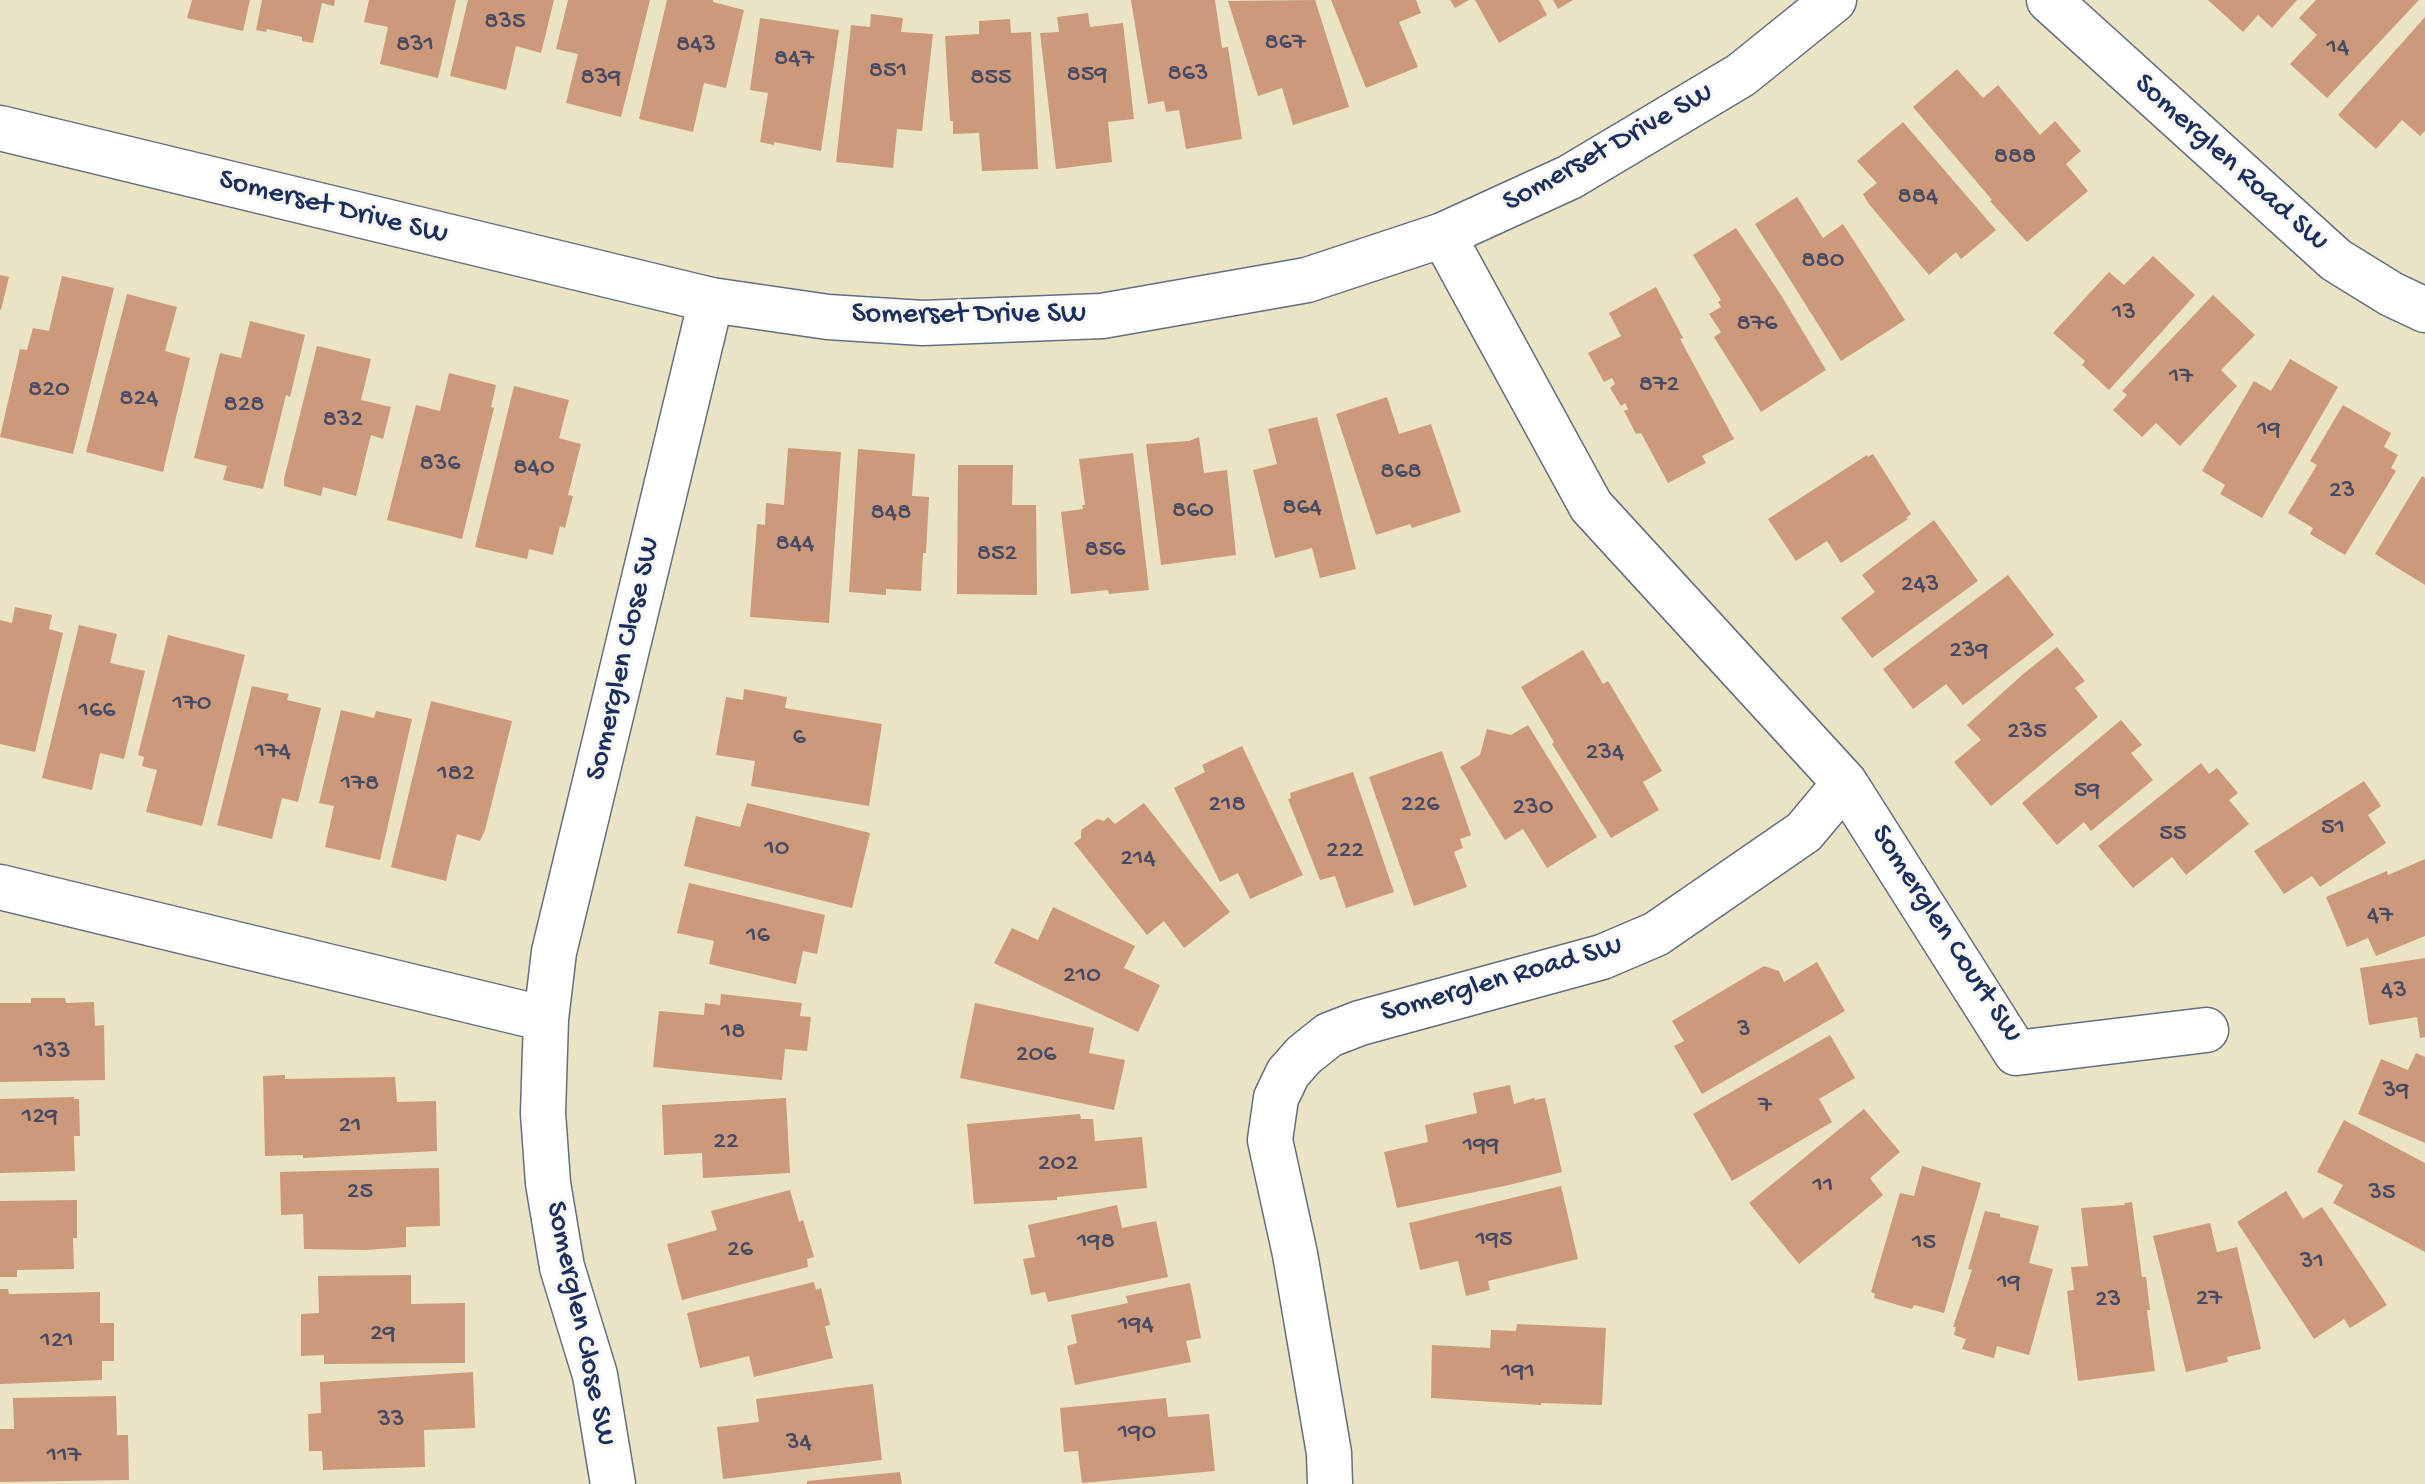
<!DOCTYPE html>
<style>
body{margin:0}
canvas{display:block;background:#eae3c4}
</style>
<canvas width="2425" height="1484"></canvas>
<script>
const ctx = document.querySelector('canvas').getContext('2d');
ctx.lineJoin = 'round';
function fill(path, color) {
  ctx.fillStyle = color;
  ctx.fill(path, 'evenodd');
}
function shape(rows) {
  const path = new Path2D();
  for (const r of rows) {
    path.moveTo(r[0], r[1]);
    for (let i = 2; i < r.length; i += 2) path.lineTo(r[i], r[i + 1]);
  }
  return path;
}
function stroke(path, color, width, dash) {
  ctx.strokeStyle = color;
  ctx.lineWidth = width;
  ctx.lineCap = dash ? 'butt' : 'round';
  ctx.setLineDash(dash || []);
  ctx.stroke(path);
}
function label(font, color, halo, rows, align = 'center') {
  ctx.font = font + ' "Gochi Hand",sans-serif';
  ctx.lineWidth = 6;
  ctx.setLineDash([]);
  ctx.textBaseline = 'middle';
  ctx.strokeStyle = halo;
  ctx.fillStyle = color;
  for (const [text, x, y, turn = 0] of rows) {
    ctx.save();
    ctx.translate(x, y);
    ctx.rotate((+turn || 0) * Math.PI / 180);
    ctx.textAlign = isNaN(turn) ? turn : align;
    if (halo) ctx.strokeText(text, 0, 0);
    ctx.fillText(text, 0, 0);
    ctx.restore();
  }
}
fill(shape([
 [192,0,250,0,243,31,187,18],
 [262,0,335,0,334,6,322,3,313,43,302,41,302,37,267,29,266,32,256,30],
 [369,0,456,0,438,78,380,64,388,27,364,22],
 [468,0,554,0,541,53,516,46,506,90,450,76],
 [568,0,650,0,621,117,566,103,578,54,556,49],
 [667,0,713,0,713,2,744,10,726,88,704,83,693,132,639,119],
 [1131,0,1215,0,1222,48,1228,47,1242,139,1186,149,1179,110,1166,112,1164,101,1148,104],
 [1315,0,1349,107,1293,125,1282,88,1258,96,1228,1],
 [1331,0,1416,0,1421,13,1399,22,1418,67,1366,88],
 [1450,0,1469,0,1455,8],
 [1475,0,1539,0,1547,15,1499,43],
 [1553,0,1573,0,1558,9],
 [2208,0,2297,0,2272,28,2258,15,2243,32],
 [2316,0,2419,0,2327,98,2290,64,2317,35,2299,18],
 [1088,13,1090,27,1123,23,1134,119,1108,122,1112,162,1056,169,1040,33,1059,32,1057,17],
 [871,14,903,18,901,32,933,34,922,131,897,129,893,168,836,162,851,25,870,27],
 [2425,17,2425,131,2420,136,2402,120,2376,149,2338,115],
 [760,18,839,30,821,151,774,142,774,145,760,142,768,93,750,90],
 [1010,19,1011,33,1031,32,1038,169,982,171,979,133,953,134,953,121,950,121,945,36,979,34,979,21],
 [1957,69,1983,98,1998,85,2040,135,2055,121,2081,151,2066,164,2088,191,2027,242,1990,201,1992,200,1913,107],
 [1903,122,1996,230,1961,259,1956,252,1929,275,1868,203,1863,194,1877,183,1857,161],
 [1797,197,1823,238,1843,224,1905,320,1841,361,1755,224],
 [1736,228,1781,295,1826,370,1761,412,1714,337,1721,332,1709,314,1721,307,1718,302,1721,300,1693,255],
 [2153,256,2195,295,2109,390,2082,365,2085,361,2053,333,2109,272,2124,285],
 [0,275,9,277,1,310,0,309],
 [62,276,114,288,73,454,0,437,20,349,27,350,33,328,49,331],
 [1656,287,1683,338,1680,339,1734,439,1702,456,1706,463,1668,483,1641,433,1636,434,1624,411,1628,409,1625,403,1621,406,1610,388,1615,384,1612,378,1604,382,1588,353,1621,336,1609,313],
 [127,294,177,307,165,351,190,358,163,472,86,452],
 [2213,295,2255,335,2221,370,2237,386,2180,446,2156,423,2142,437,2113,410,2127,395,2122,391],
 [250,321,305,335,290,397,286,395,263,489,223,480,227,466,194,458,220,353,241,358],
 [317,346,371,359,361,400,391,407,383,439,371,435,356,496,323,487,321,496,284,486,284,479],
 [2290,359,2338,387,2262,518,2220,494,2225,485,2202,471,2254,381,2271,391],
 [449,373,496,385,491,407,494,408,462,539,387,520,416,405,440,411],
 [514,386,569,400,559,438,581,444,568,495,573,496,565,528,560,526,553,555,529,549,527,559,475,547],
 [1387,397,1399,434,1431,424,1461,512,1412,528,1410,524,1376,535,1336,414],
 [2343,405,2391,433,2384,447,2398,455,2391,468,2396,471,2345,555,2310,534,2313,528,2288,513,2317,465,2310,461],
 [1317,417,1356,569,1320,578,1312,548,1275,558,1253,470,1277,464,1268,429],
 [1199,437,1204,473,1227,470,1236,555,1161,565,1146,444,1189,441],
 [788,448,841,452,829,623,750,617,757,524,765,525,766,503,784,505],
 [858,449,915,454,912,496,929,497,926,553,923,553,921,591,886,589,886,595,849,592],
 [1133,453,1149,590,1109,594,1108,590,1071,594,1061,512,1083,509,1082,505,1085,505,1079,459],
 [1873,454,1911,514,1906,518,1908,519,1841,563,1827,541,1796,561,1768,519,1867,455,1868,457],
 [958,465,1013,465,1012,505,1036,505,1037,595,957,594],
 [2422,476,2425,478,2425,585,2375,554],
 [1934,520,1978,581,1872,658,1841,618,1875,592,1862,575],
 [2008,575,2054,635,1963,705,1946,684,1913,709,1883,669],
 [15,607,52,615,49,629,63,633,35,752,0,744,0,620,12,623],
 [79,625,117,634,110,663,145,671,124,759,100,753,92,790,42,778],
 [168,635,245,655,202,826,146,812,157,770,142,766,144,757,138,755],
 [2057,647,2085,681,2075,688,2098,717,1991,806,1954,762,1981,740,1967,725,2022,675],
 [1583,650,1603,684,1608,681,1662,771,1643,782,1659,810,1611,838,1552,744,1554,742,1521,687],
 [252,686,289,694,287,700,321,708,298,802,282,798,272,839,217,825],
 [744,689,787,697,785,708,882,724,869,806,751,786,755,761,716,755,726,697,743,700],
 [431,701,512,721,485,830,480,841,457,834,446,881,391,867],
 [341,710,374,718,376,711,412,719,380,860,325,847,334,806,319,803],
 [2121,720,2142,745,2131,753,2153,780,2091,831,2084,822,2057,845,2022,803],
 [1528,725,1597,837,1547,868,1523,829,1505,840,1460,767,1480,755,1487,729,1511,735],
 [1242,746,1303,875,1250,899,1238,873,1220,882,1174,788,1205,772,1202,765],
 [1442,751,1471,835,1460,839,1463,848,1454,852,1467,887,1414,906,1369,777],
 [2201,763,2209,774,2217,768,2238,793,2229,800,2249,824,2186,875,2172,857,2133,888,2098,846],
 [1353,772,1394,892,1346,908,1335,876,1320,880,1288,799,1291,798,1290,793],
 [2364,781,2381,806,2368,815,2386,843,2320,887,2312,876,2284,894,2254,851],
 [747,803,870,833,852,908,684,866,696,816,740,827],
 [1144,803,1230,912,1184,948,1164,921,1147,935,1074,843,1081,838,1081,830,1097,819,1104,821,1108,817,1115,824],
 [2425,859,2425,936,2376,956,2368,938,2347,947,2326,897,2387,871,2388,875],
 [689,883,825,915,817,954,803,951,796,984,709,964,714,941,677,933],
 [1053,907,1135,946,1124,968,1160,985,1138,1032,994,963,1012,928,1038,940],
 [2425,958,2425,1037,2420,1038,2417,1017,2369,1025,2360,968],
 [1817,962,1845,1011,1702,1094,1674,1046,1684,1041,1672,1021,1764,966,1779,971,1784,982],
 [721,994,802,1003,800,1016,811,1017,807,1051,785,1049,782,1080,653,1067,659,1011,704,1015,705,1003,720,1005],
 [31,998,65,998,66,1003,94,1002,95,1026,104,1025,105,1080,0,1082,0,1003,31,1003],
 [975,1003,1094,1028,1089,1053,1125,1060,1114,1110,960,1078],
 [1830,1035,1855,1078,1819,1099,1832,1122,1732,1181,1693,1114],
 [2416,1053,2425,1057,2425,1143,2358,1114,2381,1059,2408,1070],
 [285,1075,285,1079,395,1077,397,1102,436,1101,437,1151,303,1158,303,1155,265,1156,263,1076],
 [1510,1085,1514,1104,1534,1098,1535,1100,1545,1098,1562,1172,1509,1185,1397,1208,1384,1152,1428,1142,1425,1125,1477,1113,1473,1093],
 [74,1097,74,1099,79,1099,80,1136,74,1136,75,1171,0,1173,0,1099],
 [786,1098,790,1173,703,1178,702,1153,664,1155,662,1105],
 [1864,1109,1900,1152,1870,1178,1883,1195,1799,1264,1749,1203],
 [1080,1114,1081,1119,1093,1119,1095,1141,1142,1137,1147,1188,1057,1197,1057,1200,974,1204,967,1124],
 [2344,1120,2425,1163,2425,1252,2333,1203,2343,1185,2317,1172],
 [1922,1166,1981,1183,1944,1313,1914,1305,1912,1309,1874,1298,1875,1294,1871,1292,1900,1193,1914,1196],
 [439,1168,440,1226,406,1227,406,1247,366,1250,304,1249,303,1214,281,1215,280,1172],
 [1561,1186,1578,1259,1488,1281,1490,1290,1466,1296,1458,1261,1420,1270,1409,1223],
 [790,1190,799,1222,803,1220,814,1257,807,1259,808,1267,682,1300,667,1244,717,1230,711,1211],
 [2286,1191,2303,1219,2322,1207,2387,1305,2350,1328,2344,1319,2314,1339,2237,1222],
 [77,1200,77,1238,73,1238,74,1269,17,1270,17,1277,0,1277,0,1201],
 [2132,1202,2142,1277,2146,1277,2150,1310,2147,1310,2155,1371,2078,1381,2067,1291,2074,1290,2071,1267,2088,1266,2081,1208,2125,1205,2124,1203],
 [1117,1205,1122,1228,1156,1221,1168,1277,1048,1302,1045,1292,1031,1295,1023,1259,1035,1257,1028,1225],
 [1985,1211,2000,1214,2000,1217,2039,1226,2029,1263,2053,1269,2029,1355,1997,1346,1994,1358,1962,1349,1966,1339,1954,1335,1956,1327,1953,1327,1972,1270,1968,1269],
 [2210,1223,2217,1252,2237,1247,2261,1349,2227,1357,2228,1362,2186,1372,2153,1236],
 [411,1275,411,1304,465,1303,465,1363,324,1364,324,1355,301,1356,301,1314,319,1313,318,1276],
 [814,1282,816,1290,821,1288,830,1325,825,1326,833,1358,754,1377,749,1356,700,1368,687,1313],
 [1190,1283,1201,1338,1186,1341,1191,1362,1075,1385,1067,1346,1077,1343,1071,1315,1128,1303,1126,1296],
 [0,1289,8,1289,9,1294,100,1292,100,1323,114,1323,114,1361,102,1361,102,1380,0,1384],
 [1517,1324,1606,1328,1602,1405,1541,1403,1541,1405,1431,1398,1432,1345,1490,1348,1491,1330,1516,1331],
 [473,1372,475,1428,424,1430,425,1467,323,1470,322,1451,309,1451,308,1414,321,1413,320,1382],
 [873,1384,882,1460,723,1479,717,1427,759,1422,756,1399],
 [116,1396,117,1435,128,1435,129,1480,0,1482,0,1429,14,1429,13,1398],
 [1166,1398,1168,1417,1209,1414,1215,1471,1082,1483,1078,1451,1064,1452,1060,1408],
 [900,1472,902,1484,807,1484,807,1481]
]), '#cc9a7a');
const minor = shape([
 [2049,0,2336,260,2391,294,2425,310],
 [1443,235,1591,506,1845,783,2016,1053,2206,1030],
 [0,887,546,1019],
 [613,1484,595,1375,562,1267,548,1183,543,1113,546,1019,554,952,711,300],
 [1330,1484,1329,1453,1295,1254,1270,1140,1276,1098,1288,1073,1304,1055,1329,1035,1360,1023,1602,957,1656,934,1804,832,1845,783]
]);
const tertiary = shape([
 [0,128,711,300,828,317,923,323,1102,316,1307,280,1443,235,1570,177,1741,75,1834,0]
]);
stroke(minor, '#636e82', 47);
stroke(tertiary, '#636e82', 47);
stroke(minor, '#fff', 44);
stroke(tertiary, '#fff', 44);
label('26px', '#474a65', null, [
 ["835",505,23],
 ["867",1285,44],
 ["831",415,46],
 ["843",696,46],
 ["14",2338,49],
 ["847",794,60],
 ["851",888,72],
 ["863",1188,75],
 ["859",1087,76],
 ["839",601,79],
 ["855",991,79],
 ["888",2015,158],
 ["884",1918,198],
 ["880",1823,262],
 ["13",2124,314],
 ["876",1757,325],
 ["17",2181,378],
 ["872",1659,386],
 ["820",49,391],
 ["824",139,400],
 ["828",244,406],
 ["832",343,421],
 ["19",2269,431],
 ["836",440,465],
 ["840",534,469],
 ["868",1401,473],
 ["23",2342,492],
 ["864",1302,509],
 ["860",1193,512],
 ["848",891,514],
 ["844",795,545],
 ["856",1105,551],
 ["852",997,555],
 ["243",1920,586],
 ["239",1969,652],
 ["170",192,705],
 ["166",97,712],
 ["235",2027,733],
 ["6",799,739],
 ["174",273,753],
 ["234",1605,754],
 ["182",456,775],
 ["178",360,785],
 ["59",2087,792],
 ["218",1227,806],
 ["226",1420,806],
 ["230",1533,809],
 ["51",2333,829],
 ["55",2173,835],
 ["10",777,850],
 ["222",1345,852],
 ["214",1138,860],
 ["47",2380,917],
 ["16",758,937],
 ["210",1082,977],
 ["43",2394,992],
 ["3",1744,1031],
 ["18",733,1033],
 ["133",52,1053],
 ["206",1036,1056],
 ["39",2396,1092],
 ["7",1765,1107],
 ["129",40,1118],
 ["21",350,1127],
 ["22",726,1143],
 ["199",1481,1147],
 ["202",1058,1165],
 ["11",1823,1187],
 ["25",360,1193],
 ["35",2382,1194],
 ["195",1494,1241],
 ["198",1096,1243],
 ["15",1924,1244],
 ["26",740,1251],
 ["31",2312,1263],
 ["19",2009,1284],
 ["27",2209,1300],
 ["23",2108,1301],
 ["194",1136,1326],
 ["29",383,1335],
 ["121",57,1342],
 ["191",1518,1373],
 ["33",391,1421],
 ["190",1137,1434],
 ["34",799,1444],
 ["117",64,1457]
]);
label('30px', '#1b2f5e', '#f6f6f2', [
 ["Somerset Drive SW",1609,149,-29],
 ["Somerglen Road SW",2230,164,42],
 ["Somerset Drive SW",333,209,14],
 ["Somerset Drive SW",969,316],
 ["Somerglen Close SW",625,659,-77],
 ["Somerglen Court SW",1945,935,57],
 ["Somerglen Road SW",1502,981,-16],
 ["Somerglen Close SW",579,1324,78]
]);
</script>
